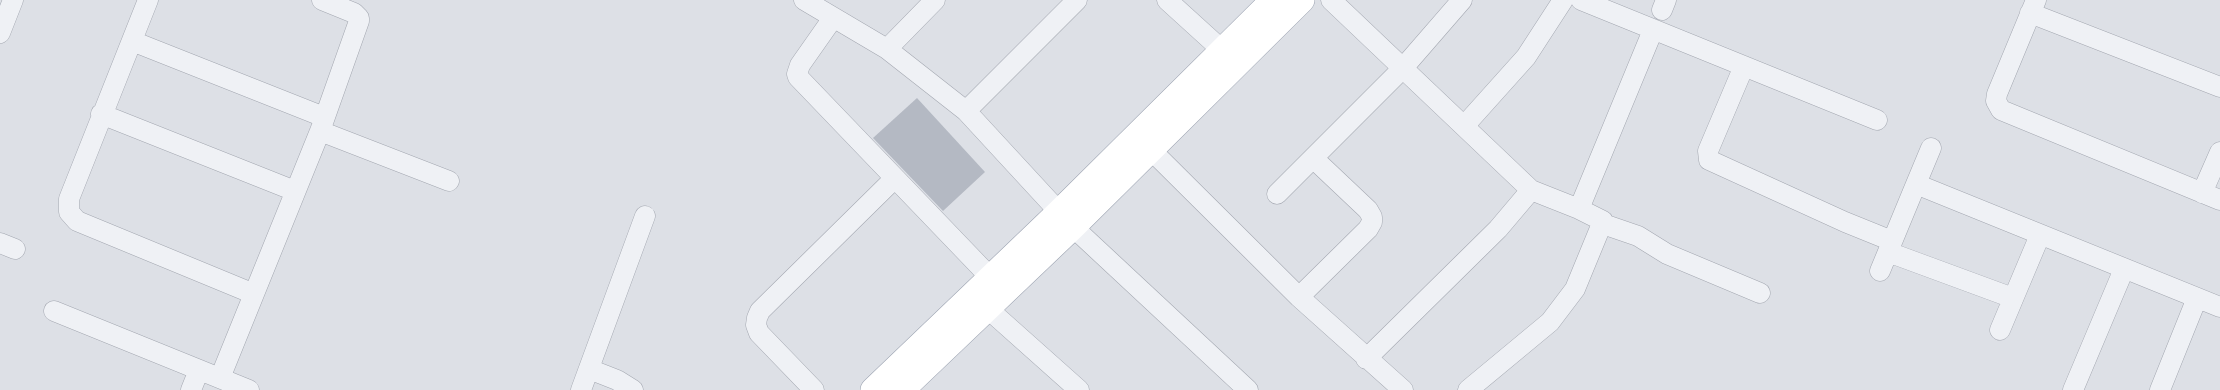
<!DOCTYPE html>
<style>
body{margin:0}
canvas{display:block;background:#dde0e6}
</style>
<canvas width="2220" height="390"></canvas>
<script>
const ctx = document.querySelector('canvas').getContext('2d');
ctx.lineJoin = 'round';
function fill(path, color) {
  ctx.fillStyle = color;
  ctx.fill(path, 'evenodd');
}
function shape(rows) {
  const path = new Path2D();
  for (const r of rows) {
    path.moveTo(r[0], r[1]);
    for (let i = 2; i < r.length; i += 2) path.lineTo(r[i], r[i + 1]);
  }
  return path;
}
function stroke(path, color, width, dash) {
  ctx.strokeStyle = color;
  ctx.lineWidth = width;
  ctx.lineCap = dash ? 'butt' : 'round';
  ctx.setLineDash(dash || []);
  ctx.stroke(path);
}
fill(shape([
 [917,98,985,172,943,211,873,138]
]), '#b4b9c3');
const minor = shape([
 [148,0,69,199,69,212,77,221,254,294],
 [804,0,887,49,966,111,1073,227,1248,390],
 [1167,0,1222,50],
 [1331,0,1531,190,1579,209,1603,221,1575,289,1550,322,1468,390],
 [1581,0,1877,120],
 [2036,0,1997,94,1996,101,2001,110,2220,200],
 [1662,10,1666,0],
 [2030,13,2220,87],
 [833,18,800,65,797,74,798,77,990,277],
 [0,33,13,0],
 [132,41,324,117],
 [887,49,935,0],
 [1744,66,1708,151,1709,160,1845,222,1892,241],
 [966,111,1077,0],
 [101,114,295,191],
 [1465,125,1526,57,1563,0],
 [320,131,449,181],
 [1150,149,1299,297,1403,390],
 [1916,184,1931,148],
 [2202,193,2220,152],
 [1277,194,1403,68,1462,0],
 [1579,209,1653,30],
 [1603,224,1638,236,1667,254,1760,293],
 [0,243,15,249],
 [1888,252,2013,298],
 [1880,271,1916,184,2220,307],
 [1299,297,1368,229,1372,222,1372,217,1368,210,1313,158],
 [987,308,1079,390],
 [54,311,249,390],
 [2000,330,2040,235],
 [1366,359,1498,229,1531,190],
 [589,369,617,380,633,390],
 [220,378,320,131,359,21,359,18,354,13,322,0],
 [191,390,199,370],
 [581,390,645,216],
 [814,390,759,333,756,325,757,318,760,311,895,178],
 [2073,390,2124,269],
 [2160,390,2197,298]
]);
const major = shape([
 [873,390,1059,212,1273,0],
 [902,390,1073,227,1302,0]
]);
stroke(minor, '#a3a7b0', 21);
stroke(major, '#9da4b2', 26);
stroke(minor, '#eff1f5', 20);
stroke(major, '#fff', 25);
</script>
